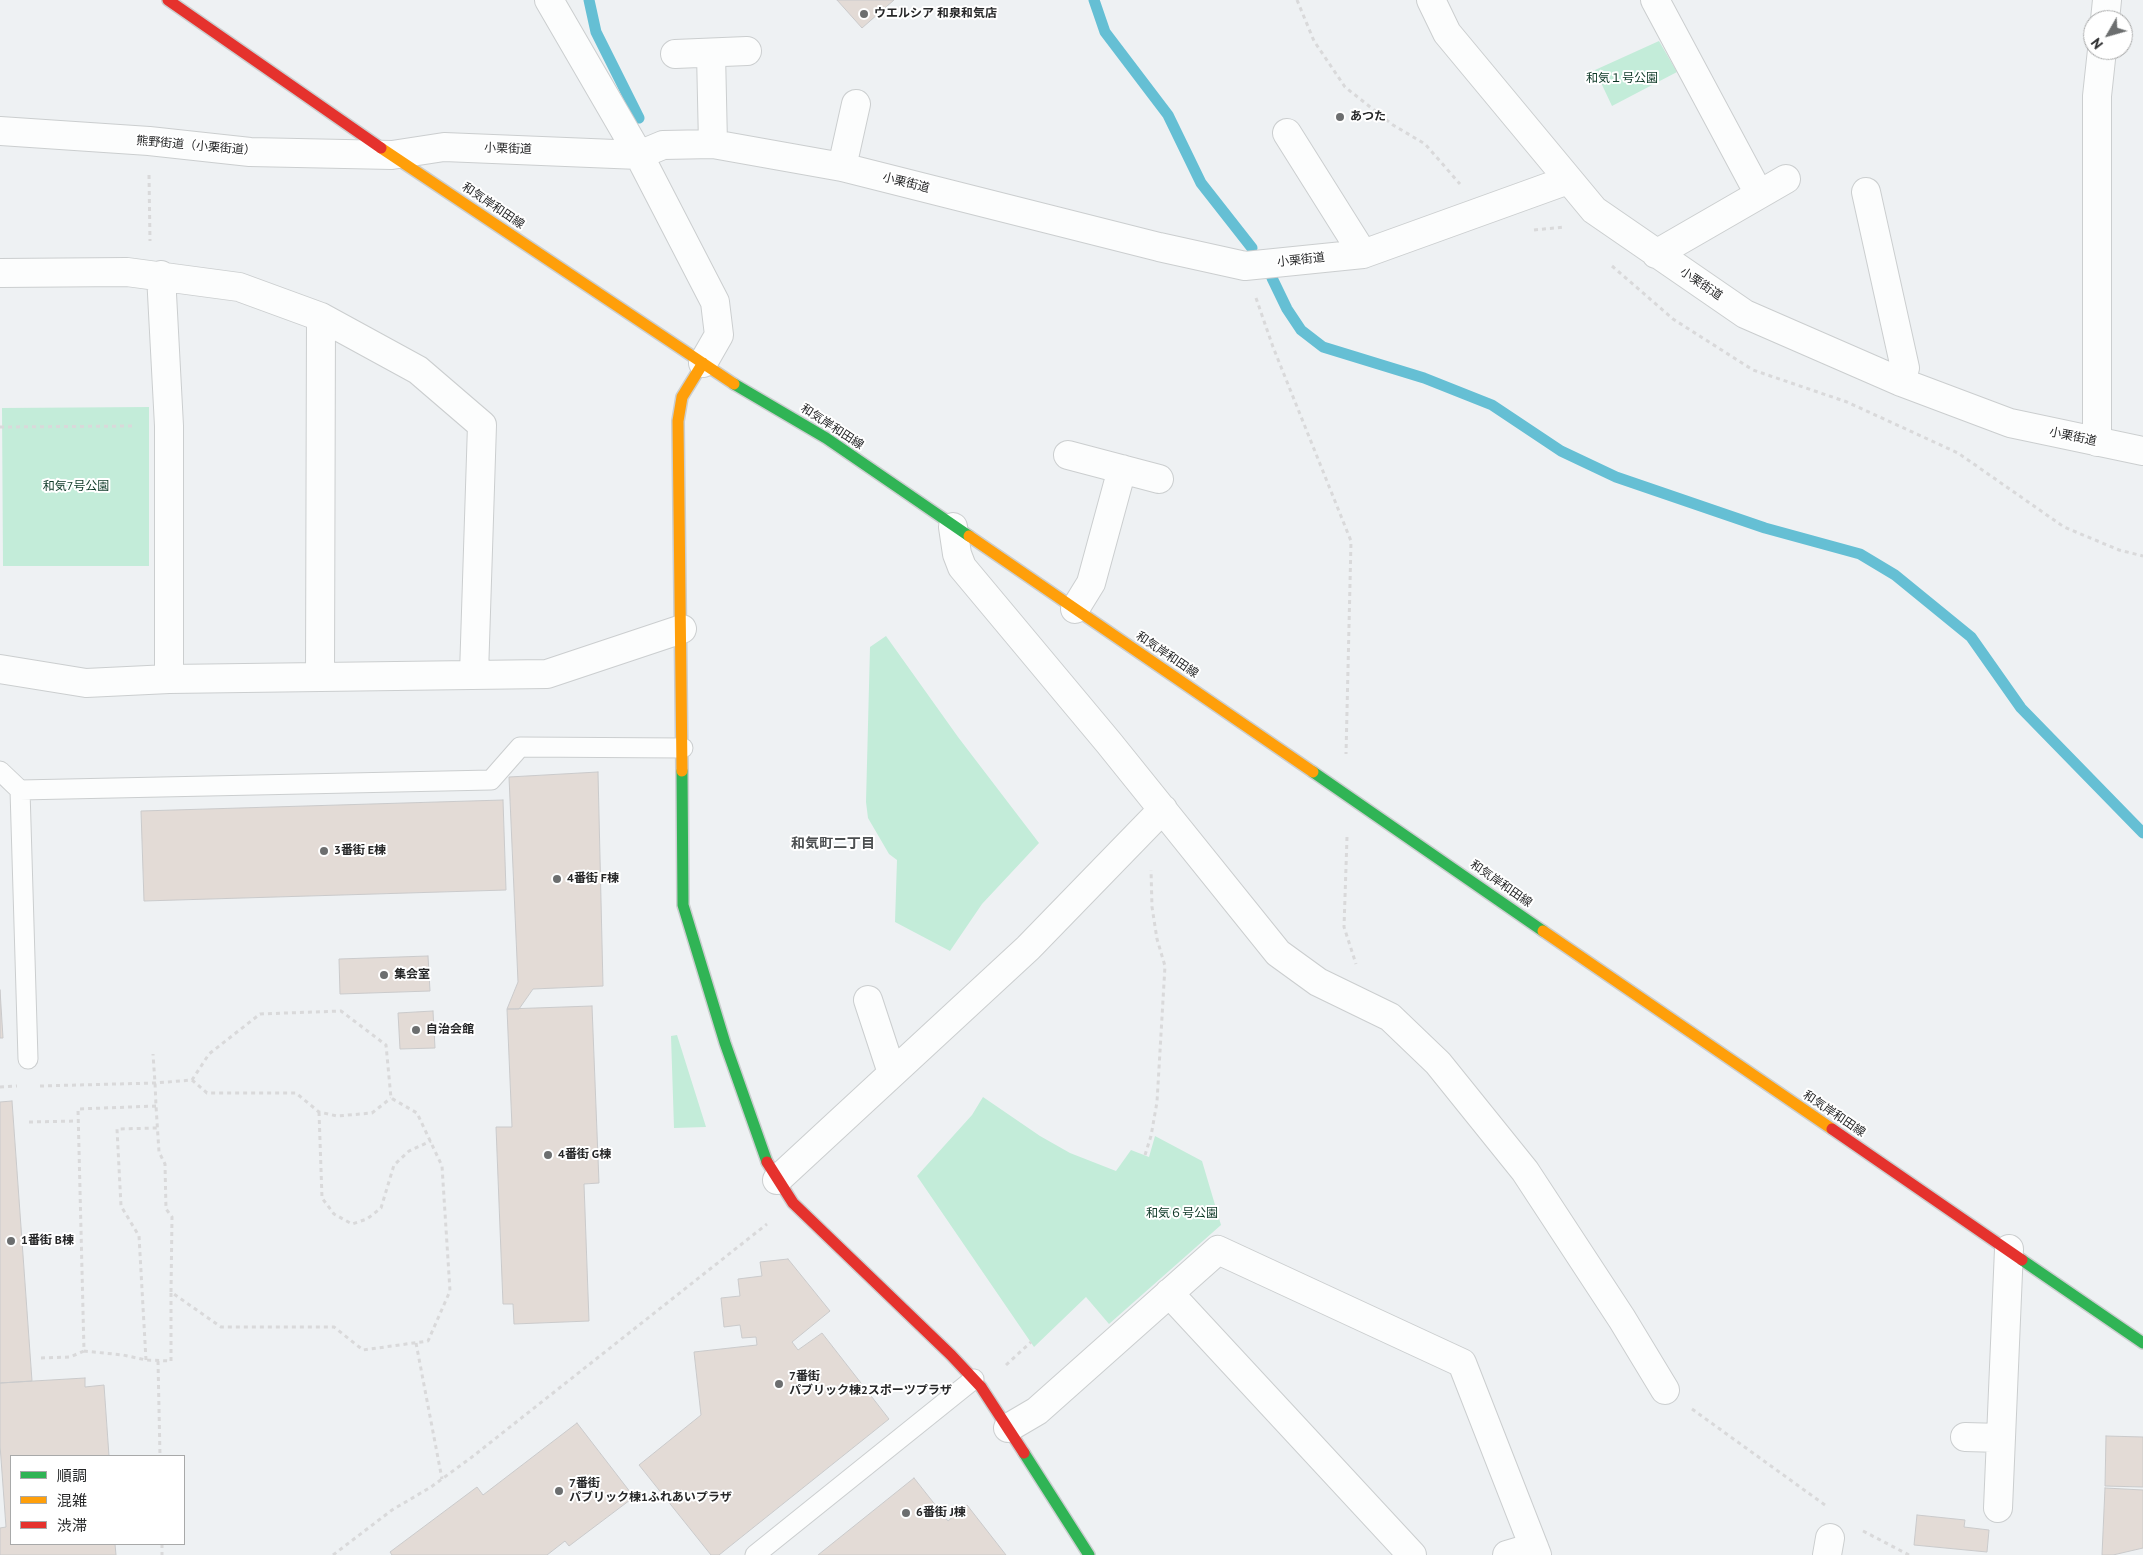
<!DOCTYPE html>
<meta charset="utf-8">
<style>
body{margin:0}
#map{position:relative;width:2143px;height:1555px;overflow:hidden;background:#eef1f3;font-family:"PT Sans","Noto Sans JP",sans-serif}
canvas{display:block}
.legend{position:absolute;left:10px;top:1455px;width:175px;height:90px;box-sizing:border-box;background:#fff;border:1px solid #a8a9a9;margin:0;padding:6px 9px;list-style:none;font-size:15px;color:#262728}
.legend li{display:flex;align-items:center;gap:10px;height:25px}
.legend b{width:25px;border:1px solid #a8a9a9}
.north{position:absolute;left:2083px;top:10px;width:50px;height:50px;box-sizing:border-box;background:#fff;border:1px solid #a8a9a9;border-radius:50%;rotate:232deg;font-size:14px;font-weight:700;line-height:20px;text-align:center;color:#262728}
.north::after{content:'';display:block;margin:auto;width:18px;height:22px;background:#6c6e6f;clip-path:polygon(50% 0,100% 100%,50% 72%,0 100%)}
</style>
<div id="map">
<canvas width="2143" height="1555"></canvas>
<ul class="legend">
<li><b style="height:6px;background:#30b455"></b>順調</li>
<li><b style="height:6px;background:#ff9f0a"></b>混雑</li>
<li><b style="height:6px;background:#e5322d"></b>渋滞</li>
</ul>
<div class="north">N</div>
</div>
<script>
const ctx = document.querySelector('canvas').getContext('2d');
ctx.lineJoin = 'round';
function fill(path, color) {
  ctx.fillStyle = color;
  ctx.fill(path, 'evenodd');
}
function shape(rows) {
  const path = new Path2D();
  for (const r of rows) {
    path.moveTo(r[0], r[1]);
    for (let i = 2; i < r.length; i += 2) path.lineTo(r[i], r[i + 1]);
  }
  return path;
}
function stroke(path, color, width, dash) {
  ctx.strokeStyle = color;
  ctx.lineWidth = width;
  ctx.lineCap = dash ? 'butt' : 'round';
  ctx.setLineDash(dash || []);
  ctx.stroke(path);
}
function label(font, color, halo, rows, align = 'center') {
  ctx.font = font + ' "PT Sans","Noto Sans JP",sans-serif';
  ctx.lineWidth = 4;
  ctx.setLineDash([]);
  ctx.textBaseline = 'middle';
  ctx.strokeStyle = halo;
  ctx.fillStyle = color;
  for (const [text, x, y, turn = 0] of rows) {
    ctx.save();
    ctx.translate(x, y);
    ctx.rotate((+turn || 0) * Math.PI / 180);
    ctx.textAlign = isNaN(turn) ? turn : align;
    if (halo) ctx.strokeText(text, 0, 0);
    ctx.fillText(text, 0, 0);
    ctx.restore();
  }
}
fill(shape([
 [1659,41,1677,72,1612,106,1595,70],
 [149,407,149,566,3,566,2,408],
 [886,636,958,737,1039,843,982,904,950,951,895,922,897,860,889,854,868,818,866,802,870,647],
 [677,1035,706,1127,674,1128,671,1036],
 [983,1097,1040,1136,1070,1153,1116,1171,1131,1150,1149,1157,1155,1136,1202,1161,1221,1225,1109,1324,1086,1297,1034,1347,917,1176,972,1115]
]), '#c3ecd9');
stroke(shape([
 [589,0,596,32,639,118],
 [1094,0,1105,32,1168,115,1201,183,1252,248],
 [1272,278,1287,309,1301,330,1323,347,1424,378,1492,405,1561,451,1616,477,1765,528,1860,554,1895,575,1971,637,2021,708,2143,833]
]), '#65bfd4', 11);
const building = shape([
 [837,0,894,0,862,28,837,0],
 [598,772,603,986,533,989,519,1009,507,1009,518,982,509,777,598,772],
 [503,800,506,890,144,901,141,811,503,800],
 [428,956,430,991,340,994,339,959,428,956],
 [0,990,3,1038,0,1038,0,990],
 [592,1006,599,1183,584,1184,589,1321,514,1324,513,1304,503,1304,496,1127,512,1127,507,1009,592,1006],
 [433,1011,435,1048,400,1049,398,1013,433,1011],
 [12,1101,32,1381,0,1383,0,1102,12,1101],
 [788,1259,830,1311,792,1342,798,1350,822,1333,889,1419,719,1555,711,1555,639,1465,701,1415,694,1352,757,1345,756,1337,742,1338,740,1325,724,1327,721,1298,740,1296,738,1279,762,1276,760,1262,788,1259],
 [85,1378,85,1387,104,1385,109,1456,11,1456,11,1544,115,1544,116,1555,0,1555,0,1528,6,1527,0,1445,0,1383,85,1378],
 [577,1423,634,1497,569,1546,565,1541,547,1555,392,1555,390,1552,477,1487,483,1495,577,1423],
 [2106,1436,2143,1437,2143,1487,2105,1486,2106,1436],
 [914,1478,948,1521,967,1505,1006,1555,818,1555,914,1478],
 [2105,1488,2143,1490,2143,1548,2113,1555,2102,1555,2105,1488],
 [1917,1515,1965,1520,1964,1527,1989,1530,1987,1552,1914,1545,1917,1515]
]);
fill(building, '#e3dbd6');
stroke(building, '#cacacb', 1);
const lane = shape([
 [0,771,20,790,491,780,520,747,683,748],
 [20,790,28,1059],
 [755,1555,974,1379]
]);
const street = shape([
 [549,0,639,155,715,302,719,335,703,363],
 [1431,0,1447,33,1594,210,1745,314,1901,382,2010,423,2143,451],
 [1655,0,1759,194],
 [2105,20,2107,0],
 [711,53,713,144],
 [675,54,747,51],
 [0,131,149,141,250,152,392,155,444,147,639,155,663,145,713,144,842,167,1159,247,1245,266,1363,254,1568,180],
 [1287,133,1363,254],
 [842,167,856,104],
 [1866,192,1905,368,1901,382],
 [1656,254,1786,179],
 [0,273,127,272,239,287,321,317,418,370,482,425,474,674],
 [161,275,169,426,169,679],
 [2097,442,2097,96,2102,50],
 [1068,455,1159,479],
 [953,527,957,554,962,567,1109,743,1278,953,1318,982,1390,1017,1438,1063,1525,1171,1622,1319,1665,1390],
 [1075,609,1091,583,1122,469],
 [0,669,86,683,169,679,547,674,682,629],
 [320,677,321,317],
 [868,1000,892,1073],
 [777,1180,1028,948,1163,809],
 [1169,1293,1412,1555],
 [1008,1428,1037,1411,1218,1250,1462,1363,1537,1555],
 [1965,1437,2001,1438],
 [1998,1508,2009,1249],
 [1507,1555,1534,1547],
 [1827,1555,1830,1538]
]);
const fast = shape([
 [734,384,826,438,969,536],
 [682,771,683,905,725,1043,767,1162],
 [1313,772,1543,931],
 [2022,1260,2143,1343],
 [1024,1453,1089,1555]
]);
const slow = shape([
 [381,148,734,384],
 [969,536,1313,772],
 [682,771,678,421,682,397,703,363],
 [1543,931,1832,1129]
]);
const jam = shape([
 [168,0,381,148],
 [1832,1129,2022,1260],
 [767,1162,793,1203,951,1355,981,1387,1024,1453]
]);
stroke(lane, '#cbcecf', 21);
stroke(street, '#cbcecf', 30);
stroke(fast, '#cbcecf', 14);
stroke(slow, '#cbcecf', 14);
stroke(jam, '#cbcecf', 14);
stroke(shape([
 [1297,0,1314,41,1345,87,1393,125,1425,144,1460,184],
 [149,175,150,241],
 [1534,230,1565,227],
 [1612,266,1673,319,1753,370,1847,402,1958,453,2064,527,2119,550,2143,556],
 [1256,298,1273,347,1351,541,1346,754],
 [0,427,136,426],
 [1347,837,1344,927,1356,964],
 [192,1080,207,1093,296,1093,319,1112,337,1116,372,1113,391,1098],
 [40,1086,155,1083,192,1080,209,1054,260,1014,341,1011,386,1045,391,1098,417,1113,442,1166,450,1291,428,1341,363,1350,334,1327,221,1327,171,1292,172,1217,166,1209,165,1164,159,1152,156,1106,155,1083,153,1054],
 [0,1087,17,1086],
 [156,1106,78,1109,84,1351,123,1355,146,1360,171,1361,171,1292],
 [319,1112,322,1198,334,1214,352,1224,367,1219,381,1208,394,1165,409,1151,431,1141],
 [29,1122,79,1121],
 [1145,1155,1151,1136,1157,1102,1165,966,1157,939,1152,907,1151,870],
 [416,1343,442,1479],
 [41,1358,70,1357,84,1351],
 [146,1360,139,1236,121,1206,117,1129,157,1128],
 [158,1361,160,1456],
 [1006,1365,1031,1342],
 [1692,1409,1825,1505],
 [1863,1531,1909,1555],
 [162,1544,162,1555],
 [333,1555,392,1510,431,1487,472,1457,767,1224]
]), '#d9d9da', 3, [4, 4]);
stroke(lane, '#fcfdfd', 19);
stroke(street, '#fcfdfd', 28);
stroke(fast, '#30b455', 11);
stroke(slow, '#ff9f0a', 11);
stroke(jam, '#e5322d', 11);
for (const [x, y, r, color] of [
 [864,14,5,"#6c6e6f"],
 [1340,117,5,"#6c6e6f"],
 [324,851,5,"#6c6e6f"],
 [557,879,5,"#6c6e6f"],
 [384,975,5,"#6c6e6f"],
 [416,1030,5,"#6c6e6f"],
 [548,1155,5,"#6c6e6f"],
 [11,1241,5,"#6c6e6f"],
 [779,1384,5,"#6c6e6f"],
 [559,1491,5,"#6c6e6f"],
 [906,1513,5,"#6c6e6f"]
]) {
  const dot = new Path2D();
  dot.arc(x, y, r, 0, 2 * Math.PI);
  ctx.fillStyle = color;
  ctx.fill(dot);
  stroke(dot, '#fff', 2);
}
label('bold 12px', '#262728', '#fff', [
 ["ウエルシア 和泉和気店",874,14],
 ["あつた",1350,117],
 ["3番街 E棟",334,851],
 ["4番街 F棟",567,879],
 ["集会室",394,975],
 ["自治会館",426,1030],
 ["4番街 G棟",558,1155],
 ["1番街 B棟",21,1241],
 ["7番街",789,1377],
 ["パブリック棟2スポーツプラザ",789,1391],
 ["7番街",569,1484],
 ["パブリック棟1ふれあいプラザ",569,1498],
 ["6番街 J棟",916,1513]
], 'left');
label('12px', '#0c3725', '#fff', [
 ["和気１号公園",1622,79],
 ["和気7号公園",76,487],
 ["和気６号公園",1182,1214]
]);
label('12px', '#262728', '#fff', [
 ["熊野街道（小栗街道）",196,146,5],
 ["小栗街道",508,149,2],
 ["小栗街道",906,183,14],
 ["和気岸和田線",493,206,34],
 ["小栗街道",1301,260,-6],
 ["小栗街道",1701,284,34],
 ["和気岸和田線",832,427,33],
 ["小栗街道",2073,437,12],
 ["和気岸和田線",1167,655,34],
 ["和気岸和田線",1501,884,35],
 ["和気岸和田線",1834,1114,34]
]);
label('bold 14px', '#4c4f51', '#fff', [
 ["和気町二丁目",833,844]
]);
</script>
